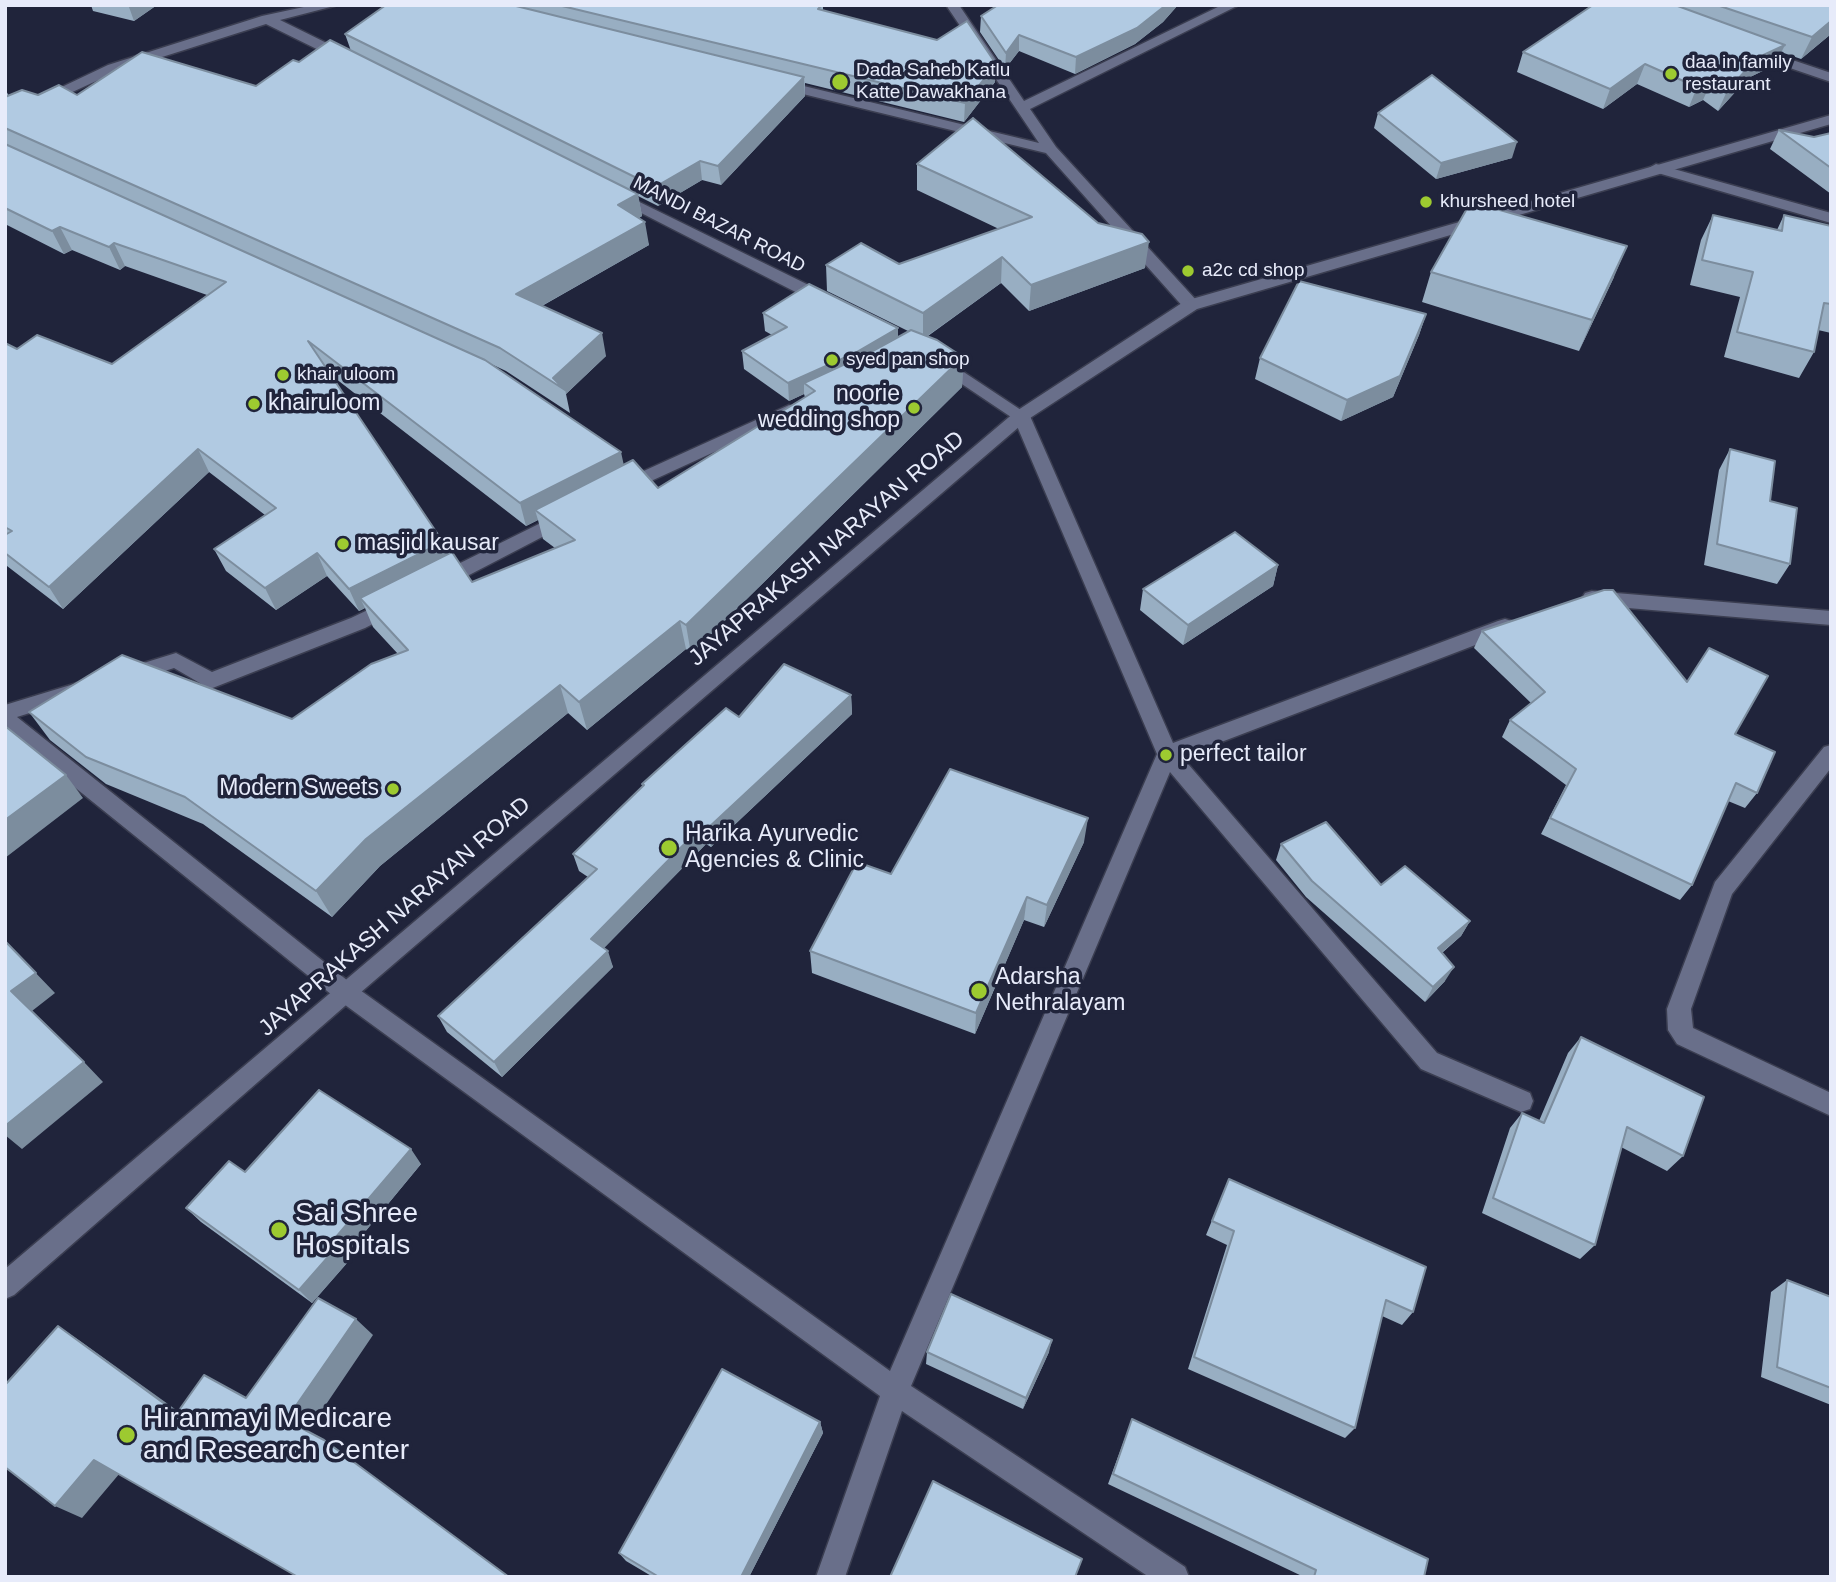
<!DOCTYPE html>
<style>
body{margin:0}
#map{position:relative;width:1836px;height:1582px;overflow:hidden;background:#20243b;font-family:Helvetica,sans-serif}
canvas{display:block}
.frame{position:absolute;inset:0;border:7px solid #e7ebfa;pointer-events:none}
</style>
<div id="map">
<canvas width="1836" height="1582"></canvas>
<div class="frame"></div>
</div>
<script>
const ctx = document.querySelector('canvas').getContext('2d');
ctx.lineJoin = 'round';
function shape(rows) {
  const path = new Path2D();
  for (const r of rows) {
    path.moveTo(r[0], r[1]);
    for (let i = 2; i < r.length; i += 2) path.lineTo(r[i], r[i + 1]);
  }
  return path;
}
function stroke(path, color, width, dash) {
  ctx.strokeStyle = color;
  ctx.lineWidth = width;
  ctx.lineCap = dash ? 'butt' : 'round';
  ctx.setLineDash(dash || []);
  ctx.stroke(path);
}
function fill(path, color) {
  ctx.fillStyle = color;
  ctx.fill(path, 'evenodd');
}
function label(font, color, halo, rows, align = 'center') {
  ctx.font = font + ' Helvetica,sans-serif';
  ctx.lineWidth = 7;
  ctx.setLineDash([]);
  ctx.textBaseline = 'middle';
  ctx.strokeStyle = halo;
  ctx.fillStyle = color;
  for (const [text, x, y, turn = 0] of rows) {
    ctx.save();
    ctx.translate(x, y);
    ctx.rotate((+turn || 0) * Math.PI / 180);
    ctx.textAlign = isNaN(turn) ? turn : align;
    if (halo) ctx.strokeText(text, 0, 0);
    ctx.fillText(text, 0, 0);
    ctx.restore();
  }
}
const street = shape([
 [313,5,338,5,280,20,351,55,351,61,341,61,266,24,118,71,5,123,5,114,108,65,262,16,313,5],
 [946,5,959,5,1024,101,1222,5,1239,5,1030,109,1056,147,1197,301,1199,305,1197,309,1185,309,1046,153,774,87,772,84,779,80,1039,143,946,5],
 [1751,46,1831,73,1831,82,1746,53,1744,50,1751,46],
 [1656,164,1831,213,1831,223,1651,171,1649,168,1656,164],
 [615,190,833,297,835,301,827,306,821,305,610,197,608,194,610,191,615,190],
 [941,357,1030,416,1173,743,1498,621,1505,619,1512,621,1515,626,1512,631,1182,757,1437,1053,1530,1093,1533,1101,1530,1109,1521,1112,1421,1069,1170,772,911,1386,1185,1567,1189,1577,1149,1577,902,1411,845,1577,816,1577,880,1396,337,999,5,731,5,705,77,683,84,686,87,691,84,696,17,717,353,985,890,1371,1157,754,1014,419,935,366,933,362,935,358,941,357],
 [789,405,795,407,798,411,795,415,627,492,615,492,612,488,615,484,789,405],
 [565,511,571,512,574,517,571,522,448,586,434,586,432,581,434,576,565,511],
 [1592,591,1831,611,1831,625,1592,605,1585,603,1582,598,1585,593,1592,591],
 [393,598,400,600,403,605,400,610,365,628,210,689,174,668,128,683,121,680,118,675,121,670,176,653,212,672,351,618,393,598],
 [1831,745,1831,768,1732,894,1691,1009,1693,1028,1831,1093,1831,1116,1677,1044,1668,1030,1667,1009,1715,882,1824,747,1831,745]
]);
const secondary = shape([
 [1831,115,1831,124,1197,309,1027,420,353,999,14,1295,5,1299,5,1269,1015,412,1185,301,1831,115]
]);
stroke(street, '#3b3e51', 3);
stroke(secondary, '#3b3e51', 3);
fill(street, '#696f8a');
fill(secondary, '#696f8a');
fill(shape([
 [91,5,157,5,134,21,93,11],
 [386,5,823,5,823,11,995,82,964,122,805,83,805,96,721,185,702,180,658,206,638,196,642,216,639,218,649,245,542,306,606,356,566,394,570,413,506,371,489,363,624,465,658,488,805,397,804,394,789,401,744,369,742,351,772,335,765,331,763,313,898,337,908,331,827,291,826,265,899,264,999,229,917,190,917,164,1145,268,1029,311,1001,283,928,336,963,357,962,387,691,654,686,649,587,730,568,713,380,866,332,917,203,824,106,784,50,740,29,712,292,719,398,654,373,627,365,608,359,611,327,576,276,610,226,571,214,549,265,515,209,472,63,609,7,566,5,563,5,343,17,349,112,364,207,295,125,266,120,270,72,250,64,254,5,224,5,89,9,96,77,95,256,86,299,62,351,51,345,34],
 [331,375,526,526,538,520,543,539,555,548,472,582,447,554],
 [998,5,1178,5,1163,22,1135,44,1075,74,1019,51,1005,69,980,32,981,16],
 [1593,5,1831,5,1831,34,1801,59,1781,52,1775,65,1748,78,1718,111,1703,100,1689,107,1637,84,1603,109,1517,72,1523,52],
 [1378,113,1512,158,1436,179,1374,128],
 [1779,130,1814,137,1831,133,1831,194,1770,149],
 [1713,215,1777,230,1784,215,1831,226,1831,333,1818,330,1814,352,1799,378,1724,357,1740,297,1690,285,1701,240],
 [1431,272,1614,277,1579,351,1422,302],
 [1426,314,1419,335,1393,397,1341,421,1255,379,1260,358],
 [1730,449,1770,501,1790,564,1777,584,1704,565,1719,470],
 [1278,565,1273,586,1183,645,1140,610,1143,589],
 [1482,631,1687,682,1735,734,1757,793,1745,808,1728,801,1692,885,1680,900,1541,834,1566,785,1502,737,1510,720,1531,703,1474,648],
 [851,695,852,714,711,847,706,844,604,948,613,967,502,1077,447,1032,438,1016,588,877,579,871,573,854,643,786,642,784,739,717],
 [1084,842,1044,927,1024,920,975,1034,812,973,810,951,891,874],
 [1281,844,1470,921,1461,936,1442,953,1445,981,1425,1002,1306,897,1276,860],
 [1581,1037,1683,1156,1667,1171,1621,1147,1595,1245,1580,1259,1482,1213,1510,1128,1522,1113,1539,1121,1568,1053],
 [421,1164,350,1250,354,1255,312,1303,201,1222,186,1208,245,1172],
 [1229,1179,1413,1312,1402,1325,1382,1316,1355,1428,1345,1438,1188,1369,1227,1245,1206,1235],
 [1787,1280,1831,1297,1831,1405,1761,1377,1771,1292],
 [927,1352,1049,1352,1023,1409,926,1364],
 [1132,1419,1424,1577,1304,1577,1108,1484],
 [820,1422,823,1433,749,1577,653,1577,626,1561,619,1553]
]), '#98aec2');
fill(shape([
 [131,5,157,5,134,21,129,7],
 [1166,5,1178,5,1163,22,1135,44,1075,74,1076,57],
 [1831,21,1831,34,1801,59,1812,37],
 [1019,35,1019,51,1005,69,1006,53],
 [1785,45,1775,65,1748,78,1718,111,1727,91,1757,58],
 [996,64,995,82,964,122,965,103],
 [1645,64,1637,84,1603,109,1610,89],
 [804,77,805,96,721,185,718,166],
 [1712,80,1703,100,1689,107,1697,87],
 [1517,142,1512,158,1436,179,1441,163],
 [700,161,702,180,658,206,655,187],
 [638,194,642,216,622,228,618,205],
 [645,222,649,245,522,317,516,294],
 [60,227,72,250,64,254,52,231],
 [1149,242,1145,268,1029,311,1031,285],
 [114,243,125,266,120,270,109,247],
 [1627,246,1614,277,1579,351,1592,320],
 [1002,257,1001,283,923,339,923,313],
 [1426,314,1419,335,1393,397,1341,421,1347,400],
 [898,328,898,346,804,383,804,394,789,401,788,383],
 [602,333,606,356,566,394,565,390,553,378],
 [963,357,962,387,691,654,686,625],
 [198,449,209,472,63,609,49,587],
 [621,452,626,475,535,510,538,520,526,526,520,503],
 [443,542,451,564,360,598,365,608,359,611,349,589],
 [317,553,327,576,276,610,265,588],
 [1278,565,1273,586,1183,645,1188,625],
 [680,621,686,649,587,730,579,702],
 [560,685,568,713,380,866,332,917,316,891,366,839],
 [851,695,852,714,711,847,707,829],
 [66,775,83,798,5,858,5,820],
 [1088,818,1084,842,1044,927,1047,905],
 [702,826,706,844,597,955,591,939],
 [1027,897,1024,920,975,1034,976,1013],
 [1470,921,1461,936,1429,963,1438,948],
 [5,941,55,993,32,1011,11,991],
 [608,951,613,967,502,1077,494,1062],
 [1454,967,1445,981,1425,1002,1433,987],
 [84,1062,103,1082,22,1149,5,1135,5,1126],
 [411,1149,421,1164,350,1250,354,1255,312,1303,299,1290,336,1237],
 [356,1319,373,1335,306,1434,286,1420],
 [58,1326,83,1343,200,1427,177,1413],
 [1052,1340,1049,1352,1023,1409,1026,1398],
 [820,1422,823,1433,749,1577,741,1577],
 [94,1460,120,1473,82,1518,55,1506]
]), '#7c8d9e');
const building = shape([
 [386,5,512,5,804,77,718,166,700,161,655,187,345,34,386,5],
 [558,5,822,5,818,9,937,40,967,21,996,64,965,103,558,5],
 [998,5,1166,5,1137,28,1076,57,1019,35,1006,53,981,16,998,5],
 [1593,5,1675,5,1785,45,1757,58,1727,91,1712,80,1697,87,1645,64,1610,89,1523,52,1593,5],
 [1717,5,1831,5,1831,21,1812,37,1717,5],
 [330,40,638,194,618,205,645,222,516,294,602,333,553,378,565,390,500,348,5,128,5,97,22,90,38,95,59,85,77,95,142,52,256,86,293,60,299,62,330,40],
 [1432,75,1517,142,1441,163,1378,113,1432,75],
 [973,118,1098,223,1142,234,1149,242,1031,285,1002,257,923,313,826,265,861,243,899,264,1032,217,917,164,973,118],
 [1779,130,1814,137,1831,133,1831,168,1779,130],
 [5,144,485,360,621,452,520,503,308,341,443,542,349,589,317,553,265,588,214,549,276,508,198,449,49,587,5,553,5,535,12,531,5,527,5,343,17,349,37,335,112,364,226,282,114,243,109,247,60,227,52,231,5,208,5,144],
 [1475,203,1627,246,1592,320,1431,272,1469,205,1475,203],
 [1713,215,1782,231,1784,215,1831,226,1831,304,1824,303,1814,352,1737,332,1753,272,1702,260,1713,215],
 [1299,281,1426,314,1400,376,1347,400,1260,358,1299,281],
 [809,284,898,328,855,353,788,383,742,351,787,327,763,313,809,284],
 [911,330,937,340,963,357,686,625,680,621,579,702,560,685,366,839,316,891,185,797,86,757,29,712,122,655,292,719,371,664,408,650,360,598,452,552,472,582,575,540,535,510,633,460,658,488,815,391,804,383,869,353,911,330],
 [1730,449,1775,461,1770,501,1797,508,1790,564,1717,544,1730,449],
 [1235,532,1278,565,1188,625,1143,589,1235,532],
 [1604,590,1613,590,1687,682,1709,648,1768,676,1735,734,1775,752,1757,793,1736,783,1692,885,1550,818,1576,769,1510,720,1545,692,1482,631,1604,590],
 [784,664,851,695,707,829,702,826,591,939,608,951,494,1062,438,1016,597,869,573,854,644,785,642,784,726,708,739,717,784,664],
 [5,726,66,775,5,820,5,726],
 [950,769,1088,818,1047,905,1027,897,976,1013,810,951,857,862,891,874,950,769],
 [1326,822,1381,885,1405,866,1470,921,1438,948,1454,967,1433,987,1312,881,1281,844,1326,822],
 [5,941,36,973,11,991,84,1062,5,1126,5,941],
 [1581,1037,1704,1097,1683,1156,1627,1127,1595,1245,1493,1198,1522,1113,1544,1123,1581,1037],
 [319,1090,411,1149,336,1237,342,1241,299,1290,186,1208,229,1161,245,1172,319,1090],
 [1229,1179,1426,1267,1413,1312,1386,1300,1355,1428,1194,1357,1234,1231,1212,1221,1229,1179],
 [1787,1280,1831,1297,1831,1388,1777,1367,1787,1280],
 [951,1294,1052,1340,1026,1398,927,1352,951,1294],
 [318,1298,356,1319,286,1420,324,1440,509,1577,298,1577,94,1460,55,1506,5,1467,5,1385,58,1326,177,1413,204,1375,246,1398,318,1298],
 [722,1369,820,1422,741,1577,659,1577,619,1553,722,1369],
 [1132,1419,1428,1559,1424,1577,1314,1577,1316,1570,1113,1474,1132,1419],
 [933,1481,1082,1559,1075,1577,890,1577,933,1481]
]);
fill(building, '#b1cae2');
stroke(building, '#7c8d9e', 2);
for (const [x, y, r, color] of [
 [1671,74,7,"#9dca30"],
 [840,82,9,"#9dca30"],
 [1426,202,7,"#9dca30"],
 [1188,271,7,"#9dca30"],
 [832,360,7,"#9dca30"],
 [283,375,7,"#9dca30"],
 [254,404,7,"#9dca30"],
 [914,408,7,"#9dca30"],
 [343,544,7,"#9dca30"],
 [1166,755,7,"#9dca30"],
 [393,789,7,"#9dca30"],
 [669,848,9,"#9dca30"],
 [979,991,9,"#9dca30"],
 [279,1230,9,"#9dca30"],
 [127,1435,9,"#9dca30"]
]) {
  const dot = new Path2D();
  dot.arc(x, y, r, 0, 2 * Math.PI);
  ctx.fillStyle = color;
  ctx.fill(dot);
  stroke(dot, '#20243b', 2.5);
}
label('19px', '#e7ebfa', '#20243b', [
 ["daa in family",1685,63],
 ["restaurant",1685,85],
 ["Dada Saheb Katlu",856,71],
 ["Katte Dawakhana",856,93],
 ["khursheed hotel",1440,202],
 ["a2c cd shop",1202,271],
 ["syed pan shop",846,360],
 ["khair uloom",297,375]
], 'left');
label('19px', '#e7ebfa', '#20243b', [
 ["MANDI BAZAR ROAD",719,225,27]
]);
label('23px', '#e7ebfa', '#20243b', [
 ["noorie",900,395,"right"],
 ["wedding shop",900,421,"right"],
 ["khairuloom",268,404],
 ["masjid kausar",357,544],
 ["perfect tailor",1180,755],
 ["Modern Sweets",379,789,"right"],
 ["Harika Ayurvedic",685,835],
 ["Agencies & Clinic",685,861],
 ["Adarsha",995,978],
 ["Nethralayam",995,1004]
], 'left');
label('23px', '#e7ebfa', '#20243b', [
 ["JAYAPRAKASH NARAYAN ROAD",827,549,-40],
 ["JAYAPRAKASH NARAYAN ROAD",395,917,-41]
]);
label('28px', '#e7ebfa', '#20243b', [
 ["Sai Shree",295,1214],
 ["Hospitals",295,1246],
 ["Hiranmayi Medicare",143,1419],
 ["and Research Center",143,1451]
], 'left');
</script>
